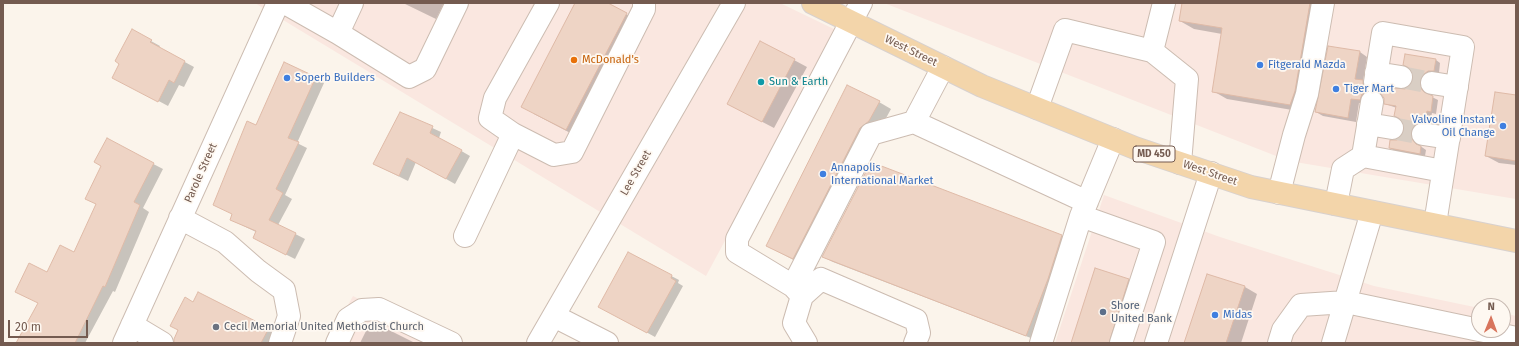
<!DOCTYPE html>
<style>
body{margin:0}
#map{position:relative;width:1519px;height:346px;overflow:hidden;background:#fbf4eb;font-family:"Fira Sans",sans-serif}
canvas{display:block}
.frame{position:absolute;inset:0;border:4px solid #745b50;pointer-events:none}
.north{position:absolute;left:1471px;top:298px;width:40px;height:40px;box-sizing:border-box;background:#fef8f1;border:1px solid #c7b9b1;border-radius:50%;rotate:1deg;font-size:11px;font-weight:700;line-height:16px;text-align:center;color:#745b50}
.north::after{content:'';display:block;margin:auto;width:14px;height:18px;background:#d8745c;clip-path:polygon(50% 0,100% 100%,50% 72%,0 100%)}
.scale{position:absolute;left:8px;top:320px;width:80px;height:18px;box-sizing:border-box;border:2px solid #745b50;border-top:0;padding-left:5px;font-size:12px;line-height:14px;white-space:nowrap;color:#745b50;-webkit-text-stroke:3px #fef8f1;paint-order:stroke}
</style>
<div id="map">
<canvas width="1519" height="346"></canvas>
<div class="frame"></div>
<div class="north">N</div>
<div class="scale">20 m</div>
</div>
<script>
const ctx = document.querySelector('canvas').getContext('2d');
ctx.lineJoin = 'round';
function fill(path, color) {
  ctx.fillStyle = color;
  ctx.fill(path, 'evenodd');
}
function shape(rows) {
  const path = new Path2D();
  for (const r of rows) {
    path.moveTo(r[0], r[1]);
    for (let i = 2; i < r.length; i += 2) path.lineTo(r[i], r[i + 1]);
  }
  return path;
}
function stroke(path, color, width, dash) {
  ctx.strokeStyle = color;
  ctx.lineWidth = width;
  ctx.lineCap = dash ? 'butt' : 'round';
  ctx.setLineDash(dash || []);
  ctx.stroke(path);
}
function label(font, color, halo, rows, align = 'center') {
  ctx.font = font + ' "Fira Sans",sans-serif';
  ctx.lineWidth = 3.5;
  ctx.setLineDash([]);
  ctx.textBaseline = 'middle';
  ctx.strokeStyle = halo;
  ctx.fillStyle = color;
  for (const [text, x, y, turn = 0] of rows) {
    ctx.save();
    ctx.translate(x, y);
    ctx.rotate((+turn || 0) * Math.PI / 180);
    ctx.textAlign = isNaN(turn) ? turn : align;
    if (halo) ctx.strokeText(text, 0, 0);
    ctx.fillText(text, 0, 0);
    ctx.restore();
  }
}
fill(shape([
 [255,3,780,3,838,31,706,276],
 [884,3,1516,3,1516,199,1289,161],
 [1104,195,1220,237,1374,286,1479,308,1479,330,1503,330,1503,313,1516,316,1516,343,1055,343],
 [353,296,443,343,327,343]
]), '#fae7e0');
fill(shape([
 [403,3,444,3,436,19],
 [576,3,605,3,639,21,578,137,534,114],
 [1183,3,1326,3,1304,112,1227,99,1213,91,1222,34,1194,29,1180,21],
 [151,41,160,46,159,48,194,67,184,87,179,85,168,106,114,77],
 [1360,52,1367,57,1363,81,1370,86,1371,91,1367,104,1359,103,1356,122,1323,116,1316,112],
 [794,60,807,67,774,128,728,104],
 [1436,60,1440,63,1439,73,1425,91,1428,95,1438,100,1436,114,1432,113,1430,124,1416,143,1426,150,1425,156,1395,151,1390,148,1403,136,1405,131,1404,123,1397,108,1385,104,1412,85],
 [316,78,324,83,297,143,307,148,285,195,292,199,278,225,305,239,295,259,263,243,256,232,231,220,256,126],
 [1516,96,1516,165,1499,163,1486,156],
 [879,102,891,109,805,266,767,246],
 [400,113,441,132,439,138,470,156,455,184,416,162,408,181,374,164],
 [107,140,163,169,143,208,149,212,115,292,113,291,85,343,17,343,39,303,47,274,75,254,97,204,86,199,103,166],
 [1061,236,1071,241,1036,340,833,262,823,257],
 [629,254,679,280,678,283,683,286,655,337,599,306],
 [1208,275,1245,287,1257,294,1241,343,1185,343],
 [1128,280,1141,287,1122,343,1072,343],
 [194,303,268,329,281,336,277,343,180,343],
 [370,323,375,323,415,343,360,343]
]), '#0003');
const building = shape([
 [575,3,608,3,627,13,566,130,521,107,575,3],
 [1182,3,1310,3,1295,91,1290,105,1212,92,1222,28,1179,21,1182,3],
 [132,29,152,40,150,42,185,61,174,83,169,80,158,102,112,78,119,64,115,61,132,29],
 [760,41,795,59,762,122,727,104,760,41],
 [1328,46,1360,51,1355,79,1363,80,1363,86,1367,91,1362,94,1360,100,1351,99,1348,118,1315,112,1328,46],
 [1405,54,1436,59,1434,71,1428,71,1423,75,1420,81,1420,87,1424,92,1433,96,1431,112,1427,111,1425,122,1418,123,1414,126,1411,132,1412,139,1416,144,1421,146,1420,154,1389,148,1390,140,1397,140,1402,136,1404,130,1404,124,1400,119,1394,116,1396,106,1384,104,1384,98,1380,93,1386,87,1405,89,1411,85,1413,79,1413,73,1409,68,1403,65,1405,54],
 [284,62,316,77,288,138,299,142,276,189,283,193,269,220,296,233,286,255,253,238,256,231,230,220,232,214,213,205,247,121,256,125,284,62],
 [847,85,880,101,869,121,860,128,793,259,766,246,847,85],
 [1495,92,1516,95,1516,161,1485,156,1495,92],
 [400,112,433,126,430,133,462,150,446,179,407,158,399,176,373,164,400,112],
 [107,138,154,163,134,202,140,205,105,287,103,286,75,343,16,343,38,303,15,292,29,263,47,272,60,245,74,252,96,204,85,199,101,166,94,162,107,138],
 [871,162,1062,235,1048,279,1026,336,822,257,871,162],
 [628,252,672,275,671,278,676,281,647,333,598,307,628,252],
 [1095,268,1129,279,1109,343,1071,343,1095,268],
 [1207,274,1245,286,1226,343,1184,343,1207,274],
 [198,292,269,328,261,343,174,343,174,339,178,330,170,326,185,297,193,302,198,292]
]);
fill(building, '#eed4c5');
stroke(building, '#dfbaa7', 1);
stroke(shape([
 [1401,77,1432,83],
 [1392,128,1423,134]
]), '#d9cec4', 22, [22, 11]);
const minor = shape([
 [285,3,338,33],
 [352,3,338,33,409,77,425,69,457,3],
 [548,3,495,98,490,118,513,134,554,155,572,152,644,9,644,3],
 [1164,3,1152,51,1187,79,1180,163],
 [1376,73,1401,77],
 [1375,82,1383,33,1463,47,1435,224],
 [1432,83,1457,87],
 [1372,102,1363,156,1443,171],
 [1037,108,1065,30,1152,51],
 [914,122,943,67],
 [1368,124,1392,128],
 [1423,134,1449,138],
 [1279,193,1294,135,1307,94,1323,3],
 [1336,204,1343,169,1363,156],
 [1081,216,1154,242,1121,343],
 [180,218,225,242,258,271,284,290,289,316,280,343],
 [465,236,513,134],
 [793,286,871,134,914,122,1087,202],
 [802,296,821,279,916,320,919,333,915,343],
 [554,316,607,343],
 [132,325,162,343],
 [1480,330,1516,338],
 [124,343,278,3],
 [337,343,348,319,362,310,379,309,451,343],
 [538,343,734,3],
 [806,343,794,323,802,296,793,286,737,252,737,239,861,3],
 [1041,343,1081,216,1113,139],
 [1156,343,1211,173],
 [1279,343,1283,330,1301,305,1346,302,1479,330],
 [1333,343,1372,212]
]);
const major = shape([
 [813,3,982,86,1135,148,1251,187,1516,241]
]);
stroke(minor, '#ccbcb1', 24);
stroke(major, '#d8d1ce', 24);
stroke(minor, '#fff', 22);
stroke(major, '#f3d5aa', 22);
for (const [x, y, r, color] of [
 [574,60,4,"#e8710a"],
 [1260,65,4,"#3f7fe0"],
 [287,78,4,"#3f7fe0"],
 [761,82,4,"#0f9aa8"],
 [1336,89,4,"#3f7fe0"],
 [1503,126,4,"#3f7fe0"],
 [823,174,4,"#3f7fe0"],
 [1103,312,4,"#5c6f8a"],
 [1215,315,4,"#3f7fe0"],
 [216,327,4,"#6b7280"]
]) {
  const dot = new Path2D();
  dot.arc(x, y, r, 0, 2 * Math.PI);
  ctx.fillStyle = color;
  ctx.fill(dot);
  stroke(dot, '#fef8f1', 1.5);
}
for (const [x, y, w] of [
 [1154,154,42]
]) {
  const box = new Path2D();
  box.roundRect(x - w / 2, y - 8, w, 16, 3);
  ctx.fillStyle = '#fef8f1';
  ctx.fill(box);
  stroke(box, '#745b50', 1);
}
label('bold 10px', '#745b50', null, [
 ["MD 450",1154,154]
]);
label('11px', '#745b50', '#fef8f1', [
 ["West Street",911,51,26],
 ["Parole Street",201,173,-66],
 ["Lee Street",636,173,-60],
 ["West Street",1210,173,19]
]);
label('11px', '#c56008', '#fef8f1', [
 ["McDonald's",582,60]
], 'left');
label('11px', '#366cbe', '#fef8f1', [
 ["Fitgerald Mazda",1268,65],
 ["Soperb Builders",295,78],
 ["Tiger Mart",1344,89],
 ["Valvoline Instant",1495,120,"right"],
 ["Oil Change",1495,133,"right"],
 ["Annapolis",831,168],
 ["International Market",831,181],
 ["Midas",1223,315]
], 'left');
label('11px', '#0d838f', '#fef8f1', [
 ["Sun & Earth",769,82]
], 'left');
label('11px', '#4e5e75', '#fef8f1', [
 ["Shore",1111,306],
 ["United Bank",1111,319]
], 'left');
label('11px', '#5b616d', '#fef8f1', [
 ["Cecil Memorial United Methodist Church",224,327]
], 'left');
</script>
